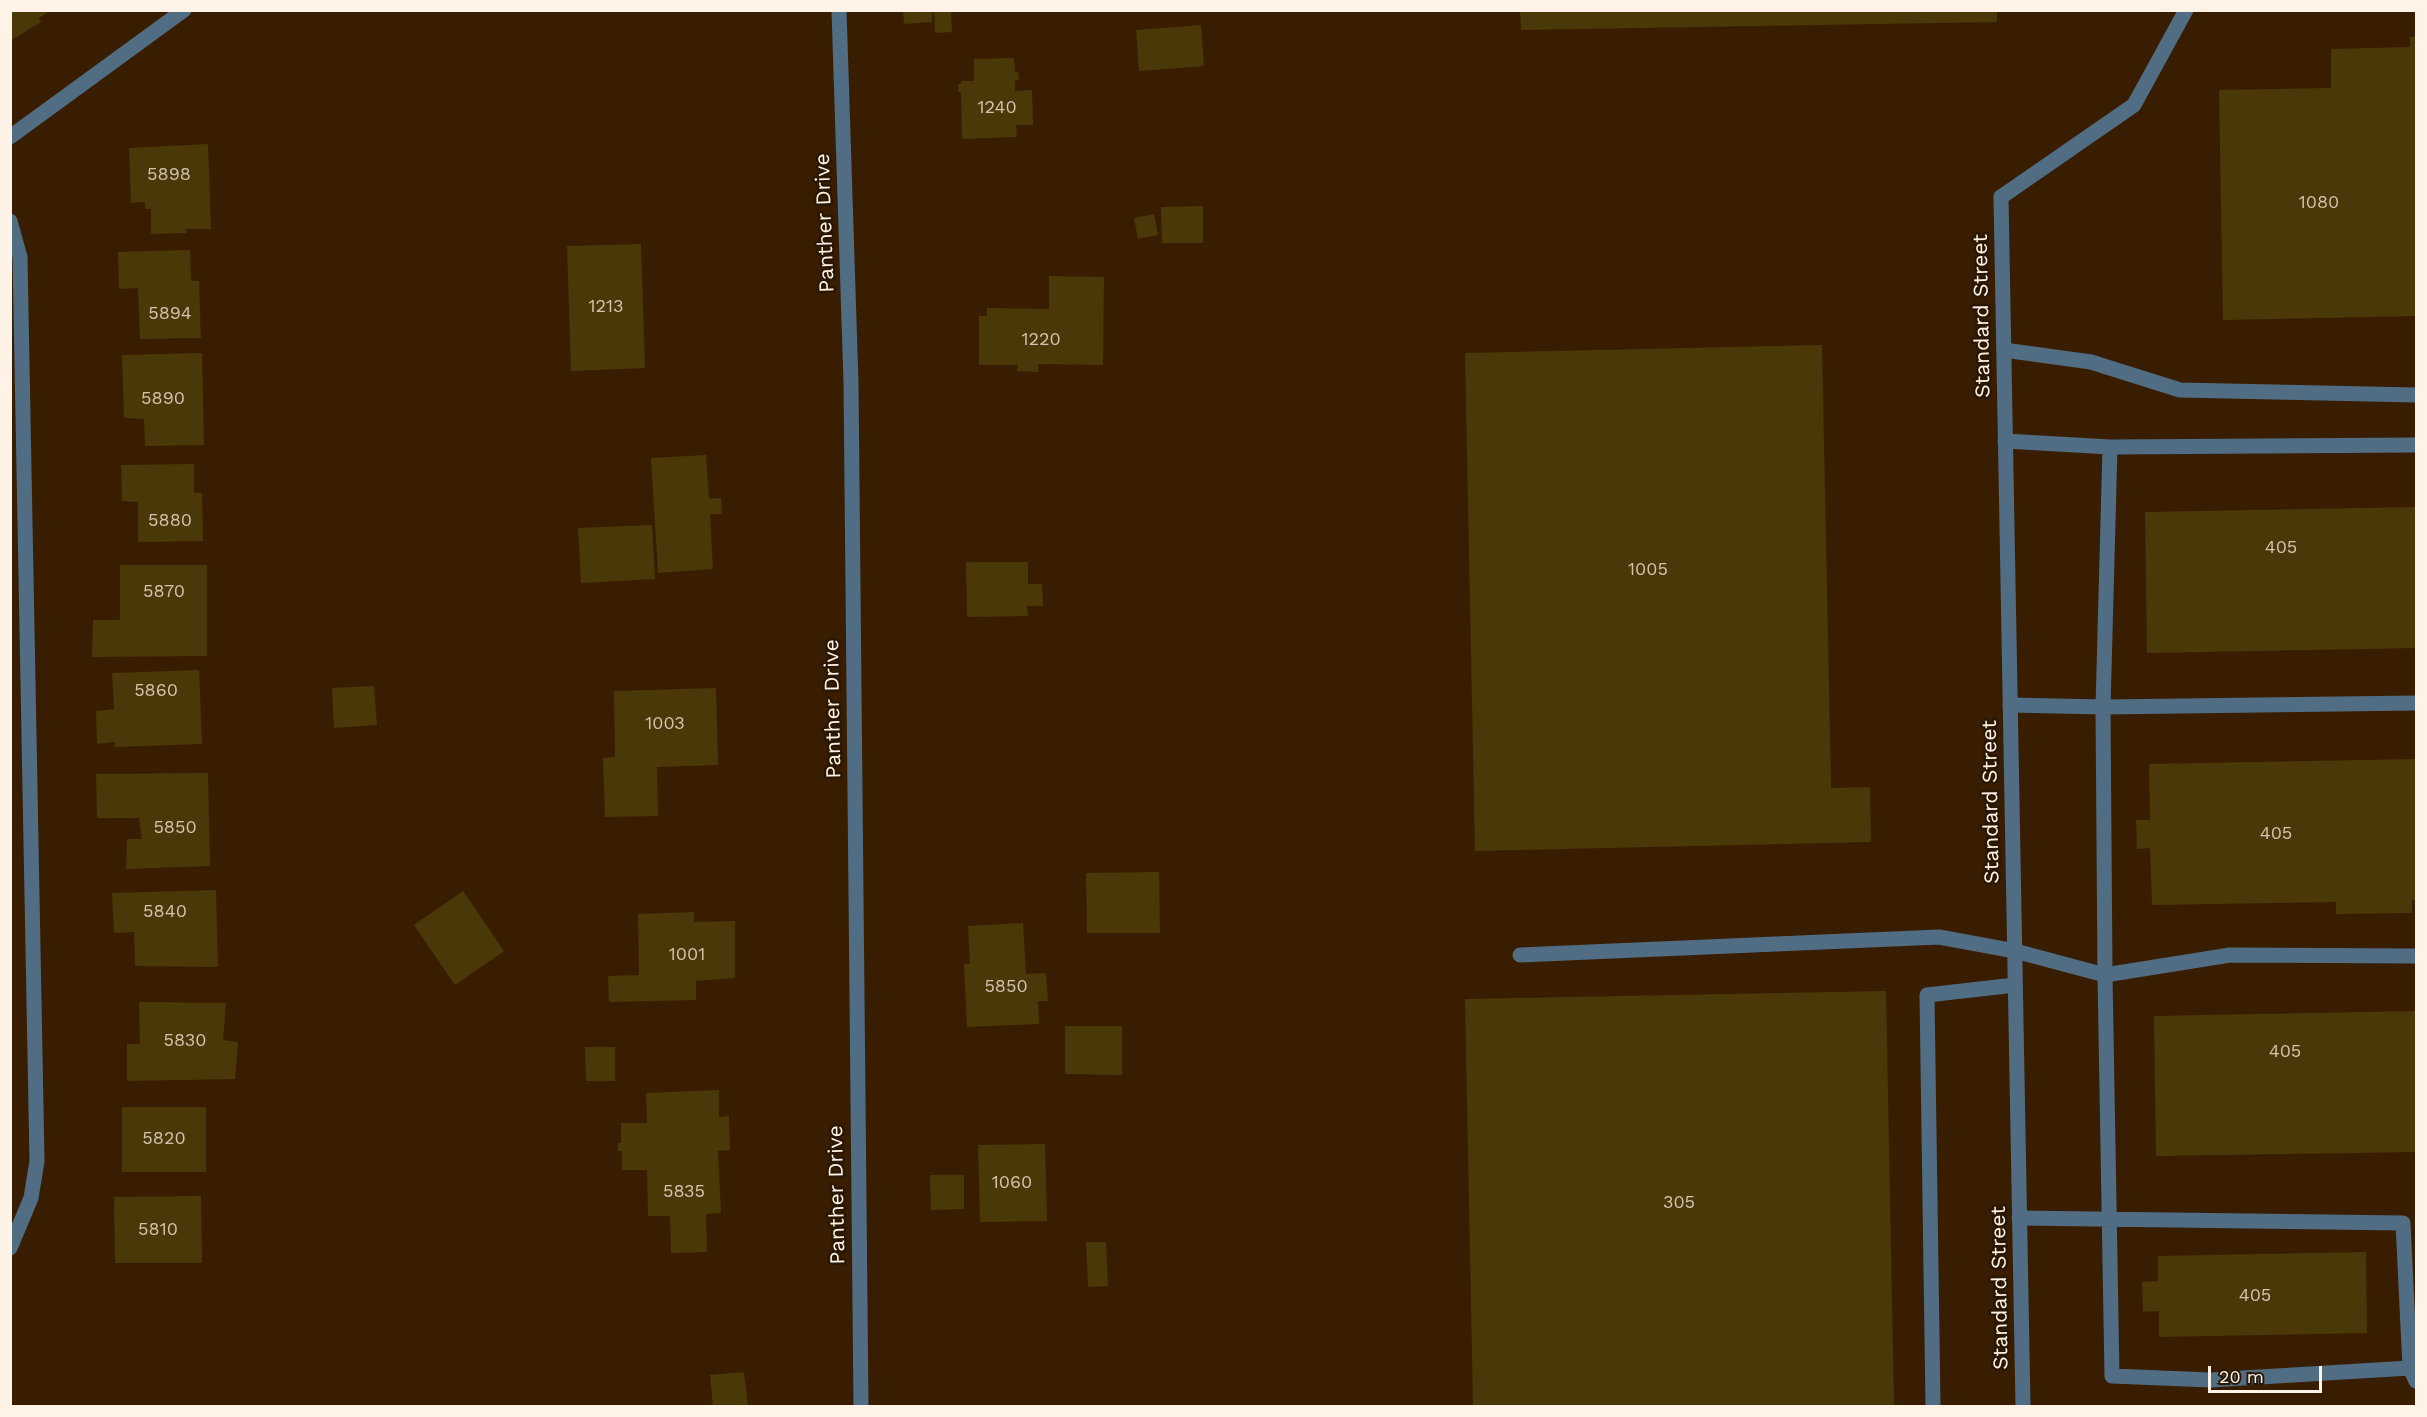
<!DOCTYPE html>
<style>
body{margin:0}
#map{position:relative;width:2427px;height:1417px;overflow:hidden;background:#391d00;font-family:"Work Sans",sans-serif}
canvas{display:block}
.frame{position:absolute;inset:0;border:12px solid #fff2e6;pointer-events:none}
.scale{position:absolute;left:2208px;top:1366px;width:114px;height:27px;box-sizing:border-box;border:3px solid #fff2e6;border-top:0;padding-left:8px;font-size:18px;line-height:21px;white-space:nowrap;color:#fff2e6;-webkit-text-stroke:4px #291704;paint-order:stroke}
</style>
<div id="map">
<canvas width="2427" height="1417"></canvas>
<div class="frame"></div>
<div class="scale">20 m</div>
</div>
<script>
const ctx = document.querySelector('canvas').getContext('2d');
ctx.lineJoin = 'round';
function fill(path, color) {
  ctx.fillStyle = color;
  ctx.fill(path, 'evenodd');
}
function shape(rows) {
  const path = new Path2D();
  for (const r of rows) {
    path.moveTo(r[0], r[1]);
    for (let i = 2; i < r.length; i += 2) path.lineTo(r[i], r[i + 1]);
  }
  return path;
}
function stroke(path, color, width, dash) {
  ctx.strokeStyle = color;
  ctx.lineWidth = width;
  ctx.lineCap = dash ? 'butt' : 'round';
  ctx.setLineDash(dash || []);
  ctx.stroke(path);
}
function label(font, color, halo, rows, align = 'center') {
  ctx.font = font + ' "Work Sans",sans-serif';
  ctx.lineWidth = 5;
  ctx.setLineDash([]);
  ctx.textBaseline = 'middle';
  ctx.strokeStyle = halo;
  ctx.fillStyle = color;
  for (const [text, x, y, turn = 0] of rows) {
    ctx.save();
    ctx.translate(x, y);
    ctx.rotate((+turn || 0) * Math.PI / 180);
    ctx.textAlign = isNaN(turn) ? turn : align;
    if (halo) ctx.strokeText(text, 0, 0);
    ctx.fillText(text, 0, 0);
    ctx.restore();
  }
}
fill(shape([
 [10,10,51,10,39,18,41,22,10,41],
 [903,10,932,10,932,22,904,24],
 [934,10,951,10,952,32,935,33],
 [1520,10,1997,10,1997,22,1521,30],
 [1201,25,1204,66,1139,71,1136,30],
 [2410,37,2416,37,2416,316,2223,320,2219,90,2331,88,2331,49,2410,47],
 [1014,58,1015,72,1018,72,1019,80,1015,80,1015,91,1032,90,1033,125,1016,125,1017,137,962,139,961,92,958,92,958,84,961,84,961,81,974,81,974,59],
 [208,144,211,229,186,229,186,233,151,234,151,209,145,209,145,202,131,203,129,148],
 [1203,206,1203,243,1162,243,1161,207],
 [1154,214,1158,235,1138,239,1134,218],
 [641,244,645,368,571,371,567,246],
 [190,250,191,281,199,281,201,338,140,339,138,288,119,289,118,252],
 [1049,276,1104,277,1103,365,1038,364,1038,372,1017,371,1018,365,979,365,979,316,987,316,987,308,1049,309],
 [1822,345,1831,788,1870,787,1871,842,1475,851,1465,353],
 [202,353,204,445,145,446,144,419,124,418,122,355],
 [706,455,709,499,721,498,722,514,710,514,713,569,658,573,651,458],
 [194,464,194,493,202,493,203,541,138,542,138,502,122,501,121,465],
 [2416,507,2416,648,2147,653,2145,512],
 [652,525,655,579,581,583,578,528],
 [966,562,1028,562,1028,584,1042,584,1043,606,1027,606,1028,616,967,617],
 [120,565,207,565,207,656,92,657,93,620,120,620],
 [199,670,202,744,115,747,115,742,97,744,96,711,114,709,112,673],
 [374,686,377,725,334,728,332,688],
 [716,688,718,765,657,767,658,816,605,817,603,758,615,757,614,691],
 [2416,759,2416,900,2412,900,2412,913,2336,914,2336,902,2152,905,2150,848,2137,849,2136,820,2150,820,2149,764],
 [208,773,210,866,126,869,127,839,142,839,139,818,97,818,96,774],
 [1159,872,1160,933,1087,933,1086,873],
 [216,890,218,967,135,966,134,932,114,933,112,893],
 [463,891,504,951,455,985,414,925],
 [694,912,694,922,735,921,735,978,696,981,696,1000,609,1002,608,976,639,975,638,914],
 [1023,923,1026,974,1046,973,1048,1001,1038,1001,1039,1024,967,1027,964,964,970,964,968,926],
 [1886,991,1894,1406,1473,1406,1465,999],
 [139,1002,226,1003,223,1040,238,1042,235,1079,127,1081,127,1044,140,1044],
 [2416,1011,2416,1152,2156,1156,2154,1016],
 [1065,1026,1122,1026,1122,1075,1065,1074],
 [585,1047,615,1047,615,1081,586,1081],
 [719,1090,719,1117,729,1116,730,1150,718,1151,721,1213,706,1214,707,1252,671,1253,670,1216,648,1216,647,1170,622,1170,622,1151,618,1151,618,1143,621,1143,621,1123,647,1123,646,1093],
 [122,1107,206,1107,206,1172,122,1172],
 [1045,1144,1047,1221,980,1222,978,1145],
 [930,1175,964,1175,964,1209,931,1210],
 [201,1196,202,1263,115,1263,114,1197],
 [1086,1242,1106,1242,1108,1286,1088,1287],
 [2366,1252,2367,1333,2159,1337,2159,1311,2143,1312,2142,1282,2158,1281,2158,1256],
 [744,1372,748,1406,713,1406,710,1375]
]), '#4b3808');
stroke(shape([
 [2001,197,2134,105,2186,10],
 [2004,350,2091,362,2180,390,2416,395],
 [2005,441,2110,447,2103,707,2416,703],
 [2110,447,2416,445],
 [2010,705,2103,707,2105,975,2230,955,2416,956],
 [1520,955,1939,937,2015,951,2105,975,2112,1376,2210,1380,2410,1368],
 [2019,1218,2403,1223,2410,1368,2416,1381],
 [1933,1406,1927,995,2015,985]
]), '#506d84', 15);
stroke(shape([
 [839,10,851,383,861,1406],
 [10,137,184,10],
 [2001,197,2023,1406],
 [10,221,20,257,37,1161,31,1198,10,1248]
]), '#506d84', 15);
label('18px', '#d2c4ae', null, [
 ["1240",997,108],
 ["5898",169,175],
 ["1080",2319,203],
 ["1213",606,307],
 ["5894",170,314],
 ["1220",1041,340],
 ["5890",163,399],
 ["5880",170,521],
 ["405",2281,548],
 ["1005",1648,570],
 ["5870",164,592],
 ["5860",156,691],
 ["1003",665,724],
 ["5850",175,828],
 ["405",2276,834],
 ["5840",165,912],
 ["1001",687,955],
 ["5850",1006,987],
 ["5830",185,1041],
 ["405",2285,1052],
 ["5820",164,1139],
 ["1060",1012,1183],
 ["5835",684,1192],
 ["305",1679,1203],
 ["5810",158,1230],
 ["405",2255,1296]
]);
label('21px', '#fff2e6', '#291704', [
 ["Panther Drive",825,223,-92],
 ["Standard Street",1982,316,-91],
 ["Panther Drive",833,709,-91],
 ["Standard Street",1991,802,-91],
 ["Panther Drive",837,1195,-91],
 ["Standard Street",2000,1288,-91]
]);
</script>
